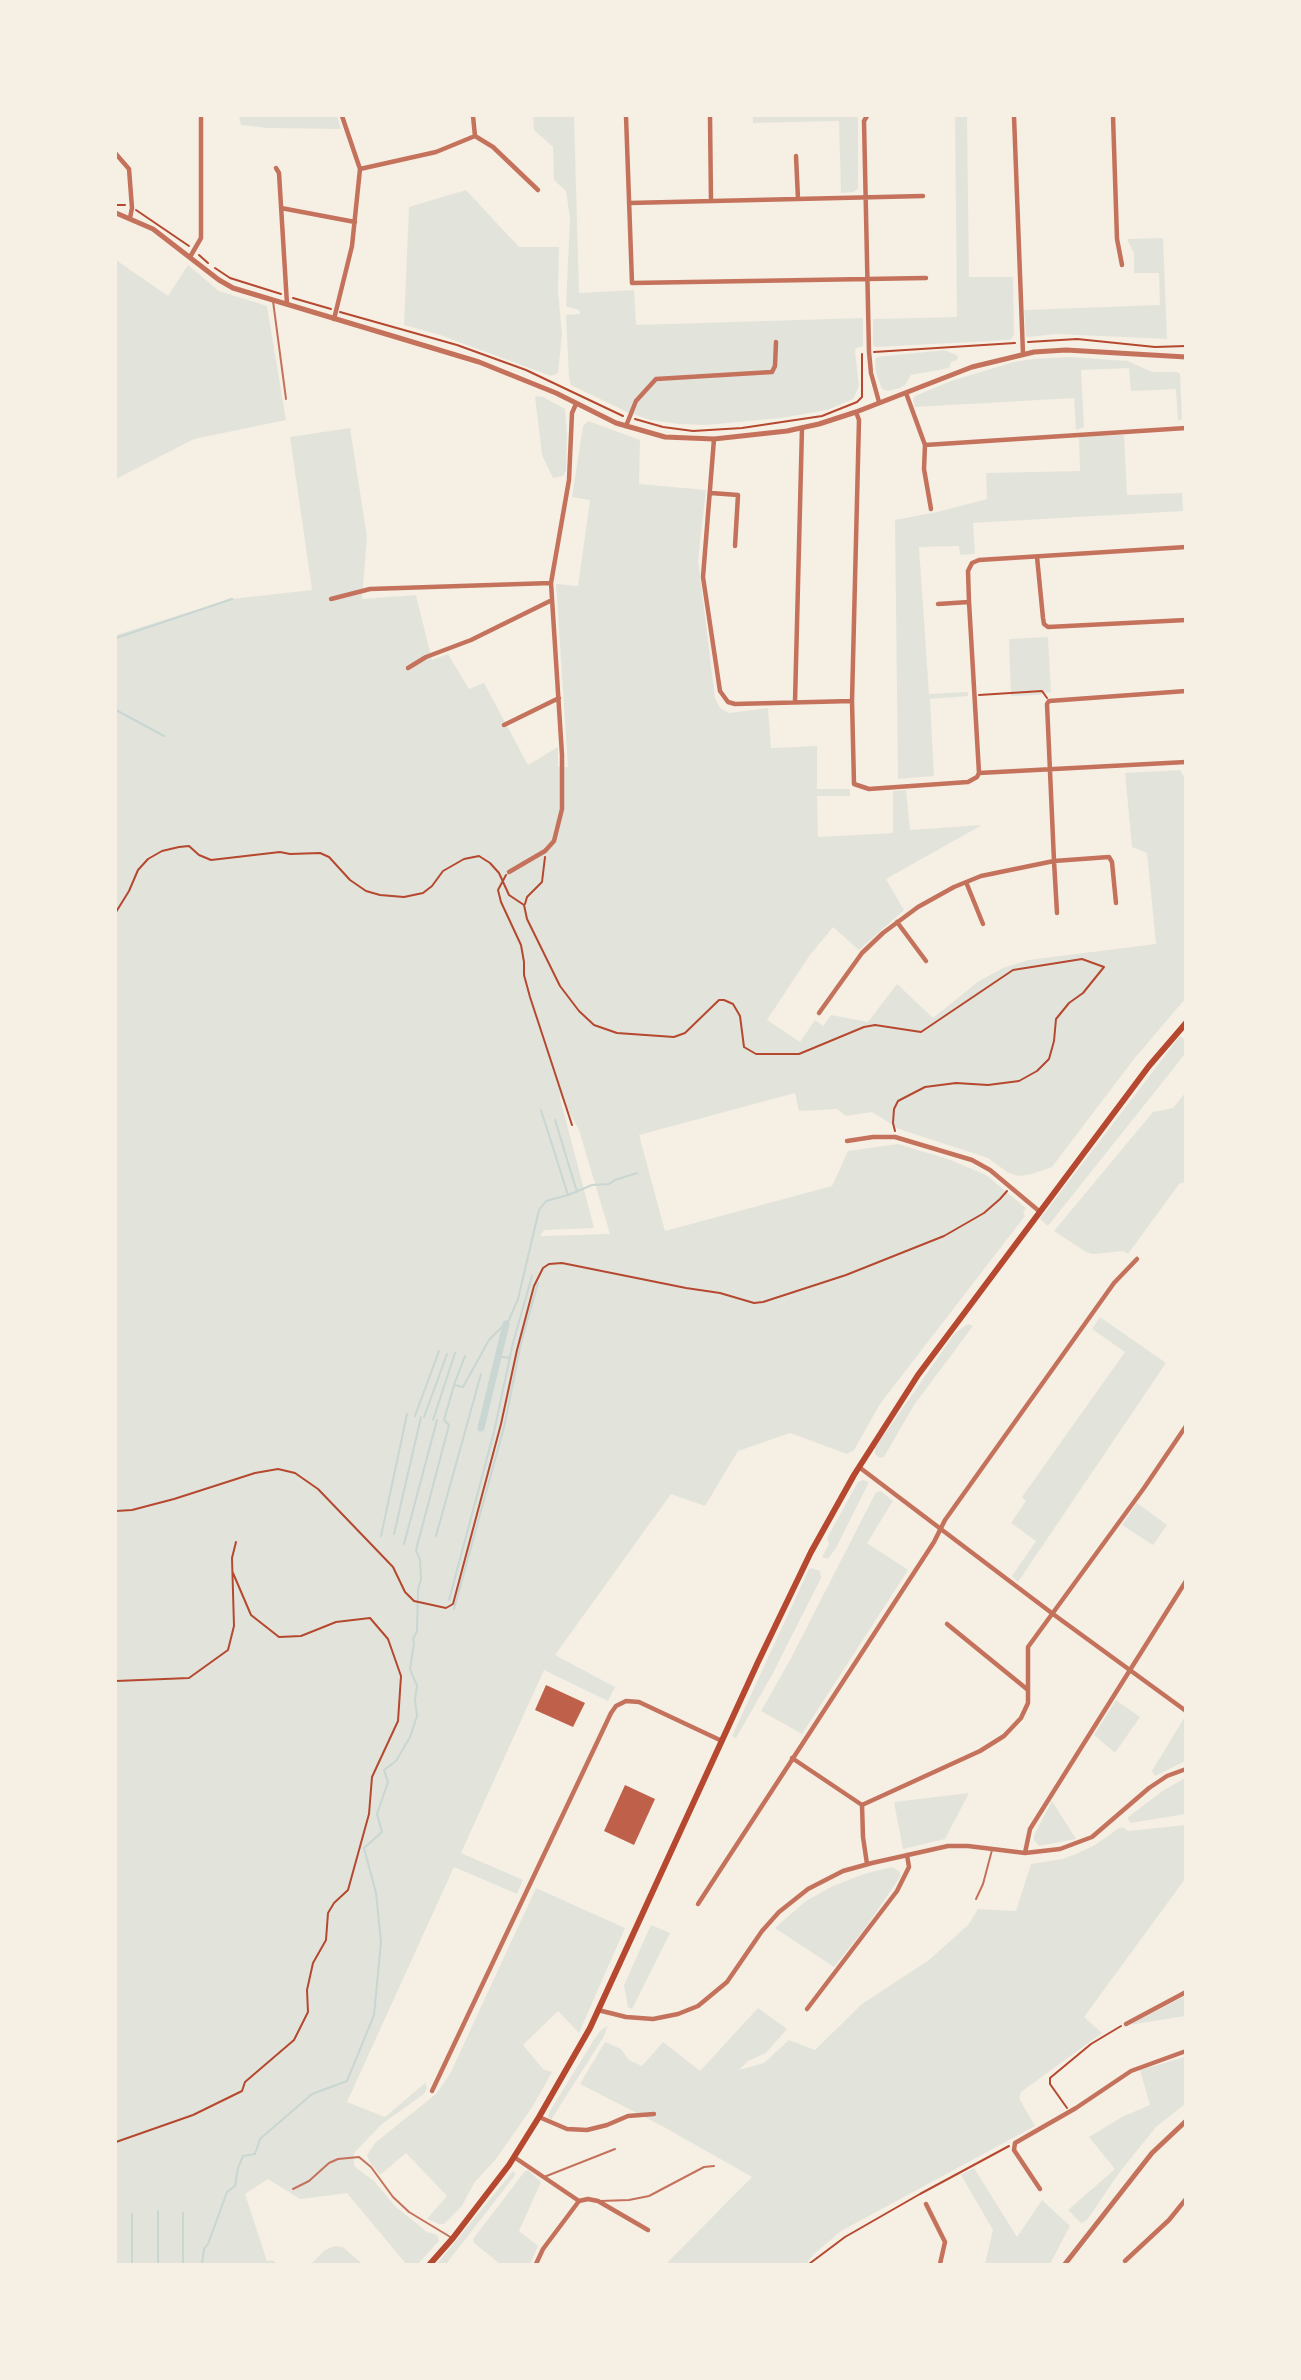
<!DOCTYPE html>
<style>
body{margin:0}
#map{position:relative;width:1301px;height:2380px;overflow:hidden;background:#f6efe4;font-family:"Archivo Narrow",sans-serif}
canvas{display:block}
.frame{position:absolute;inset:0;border:117px solid #f6efe4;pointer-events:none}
</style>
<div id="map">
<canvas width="1301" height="2380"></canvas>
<div class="frame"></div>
</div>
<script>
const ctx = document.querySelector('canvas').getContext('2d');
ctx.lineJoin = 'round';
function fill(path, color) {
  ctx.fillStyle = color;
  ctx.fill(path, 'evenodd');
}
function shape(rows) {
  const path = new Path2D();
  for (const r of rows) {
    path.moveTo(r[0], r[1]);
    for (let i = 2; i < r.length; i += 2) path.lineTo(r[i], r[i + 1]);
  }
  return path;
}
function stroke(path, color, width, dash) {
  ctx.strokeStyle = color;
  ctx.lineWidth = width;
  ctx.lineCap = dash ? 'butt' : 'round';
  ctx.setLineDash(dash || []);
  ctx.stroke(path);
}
fill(shape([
 [239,116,337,116,341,129,268,128,241,125],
 [533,116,574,116,579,293,634,290,636,325,863,318,863,346,856,348,855,352,859,386,853,399,827,410,781,418,706,425,679,424,650,420,627,412,571,385,569,378,566,315,580,314,579,310,566,306,570,218,566,191,554,180,553,147,534,130],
 [753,116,858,116,858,189,853,192,841,193,839,121,753,123],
 [955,116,967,116,969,277,1013,277,1014,335,1010,340,875,347,873,344,873,319,957,317],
 [466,190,519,247,559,247,558,291,562,334,558,373,551,376,440,335,404,325,409,207],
 [1163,238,1167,339,1057,334,1028,337,1026,336,1024,310,1160,305,1159,273,1134,273,1134,253,1127,239],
 [116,260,168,296,188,265,219,291,267,306,286,420,194,439,116,479],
 [945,350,958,356,957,360,951,362,949,368,911,375,905,385,900,388,888,391,882,389,876,373,875,360,877,357],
 [1069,357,1128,361,1152,372,1177,372,1180,374,1182,419,1178,421,1176,389,1131,391,1129,368,1081,370,1084,427,1076,430,1074,398,915,407,913,400,915,396,951,381,1014,362,1033,359],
 [535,396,543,397,565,409,567,435,566,471,563,476,553,478,542,455],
 [588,421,640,440,639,484,706,490,698,560,715,698,720,708,729,713,768,708,771,748,817,746,817,789,850,789,850,796,817,796,818,837,893,833,893,791,906,790,910,830,982,825,886,879,904,910,859,950,833,927,810,955,767,1020,800,1042,815,1020,823,1026,831,1015,868,1022,897,984,933,1018,979,981,1003,968,1028,960,1156,944,1147,853,1132,847,1125,773,1180,770,1184,777,1186,801,1185,999,1134,1059,1052,1167,1032,1174,1018,1176,1007,1172,988,1158,899,1129,872,1112,846,1116,837,1109,799,1111,795,1093,639,1135,665,1231,832,1186,848,1151,898,1144,948,1159,986,1175,1026,1208,1023,1213,1025,1216,880,1404,854,1450,847,1454,790,1433,738,1451,705,1506,671,1494,555,1655,615,1687,608,1701,544,1670,461,1853,523,1880,517,1894,454,1867,347,2102,385,2117,425,2083,427,2088,424,2094,382,2124,354,2153,354,2166,374,2181,396,2207,427,2232,437,2235,439,2241,418,2264,406,2264,347,2193,300,2199,268,2179,245,2194,267,2261,272,2260,278,2264,116,2264,116,635,231,599,312,590,290,437,350,428,367,537,362,599,416,595,432,660,448,654,469,689,484,683,528,765,558,747,558,767,568,767,556,584,578,586,590,500,572,497,583,426],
 [559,1094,579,1130,610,1234,540,1236,544,1230,594,1228],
 [1124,435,1127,495,1182,493,1183,511,973,523,975,554,960,555,959,546,919,547,929,694,968,692,968,696,930,699,934,776,898,779,895,520,937,512,987,499,986,473,1080,471,1079,437],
 [1048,637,1051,692,1039,695,1011,696,1009,639],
 [1180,1036,1185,1040,1185,1054,1048,1226,1040,1219],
 [1185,1093,1185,1182,1179,1184,1128,1254,1123,1251,1093,1254,1086,1252,1054,1231,1153,1112,1173,1108],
 [1100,1317,1166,1363,1018,1582,1012,1576,1036,1541,1011,1523,1026,1501,1022,1497,1125,1352,1092,1329],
 [968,1324,973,1326,914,1405,884,1457,880,1458,875,1454,875,1448,955,1333],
 [863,1480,869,1482,836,1548,828,1559,822,1557,829,1544,827,1538,858,1482],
 [881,1491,893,1501,867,1543,908,1570,802,1734,761,1711,790,1660,876,1492],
 [1137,1503,1167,1525,1153,1545,1122,1525],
 [812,1568,820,1571,821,1578,772,1675,736,1738,732,1736,809,1569],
 [1116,1700,1140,1717,1115,1753,1094,1735],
 [1184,1718,1185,1761,1155,1776,1152,1771],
 [1185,1778,1185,1814,1131,1823,1127,1818,1161,1792],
 [969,1793,945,1839,903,1849,894,1802],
 [1052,1801,1076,1839,1039,1846,1034,1840,1034,1835],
 [1185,1825,1185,1879,1084,2017,1102,2033,1021,2092,1019,2098,1035,2126,841,2231,813,2255,806,2264,666,2264,752,2177,664,2127,580,2084,605,2042,621,2049,629,2060,642,2066,663,2042,700,2071,758,2008,787,2029,766,2053,748,2061,739,2070,764,2063,789,2040,815,2050,862,2004,929,1960,969,1924,978,1909,1016,1911,1031,1864,1063,1859,1078,1853,1095,1845,1119,1828,1123,1827,1128,1831],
 [892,1867,900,1872,900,1877,866,1927,834,1967,775,1928,806,1901,833,1886,864,1874],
 [536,1888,625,1928,579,2033,558,2011,523,2045,543,2069,552,2072,533,2106,496,2159,474,2183,462,2206,444,2224,439,2224,427,2219,447,2196,406,2153,380,2175,369,2161,367,2155,375,2143,436,2094,450,2074],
 [651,1925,670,1933,632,2009,628,2007,624,1985],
 [1185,1996,1185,2016,1129,2025],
 [608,2026,603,2038,551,2120,548,2116,550,2111,595,2038,601,2030],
 [1185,2057,1185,2104,1156,2127,1119,2173,1087,2220,1081,2223,1068,2210,1115,2169,1089,2137,1122,2117,1150,2105,1140,2070],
 [974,2168,1017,2237,1042,2200,1070,2226,1050,2264,985,2264,993,2230,961,2175],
 [528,2170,541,2182,519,2231,538,2246,530,2264,500,2264,474,2243,473,2239,525,2171],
 [513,2171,516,2174,446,2264,437,2264],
 [334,2246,343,2247,362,2264,311,2264,325,2250]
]), '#e2e4dc');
stroke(shape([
 [116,638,232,599],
 [116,710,164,736],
 [541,1110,568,1195],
 [555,1120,577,1192],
 [498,1356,509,1358],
 [454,1385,465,1356],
 [415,1416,439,1351],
 [424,1417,447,1354],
 [433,1420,455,1353],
 [394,1534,421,1417],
 [381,1536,407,1414],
 [436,1536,481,1374],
 [404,1544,437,1420],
 [449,1600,494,1432,513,1343,532,1276],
 [454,1609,504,1427,521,1343,538,1283],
 [132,2264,132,2214],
 [158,2264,158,2211],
 [183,2264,183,2213],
 [202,2264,204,2249,208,2244,227,2192,235,2186,238,2168,243,2156,255,2154,260,2139,312,2094,347,2081,374,2015,381,1942,376,1893,364,1848,382,1832,377,1814,388,1782,384,1770,396,1761,410,1737,417,1716,415,1700,417,1686,410,1669,414,1644,413,1639,417,1631,418,1590,421,1579,420,1560,416,1550,449,1425,444,1420,454,1385,463,1387,489,1340,509,1320,518,1299,539,1210,546,1201,568,1195,592,1185,609,1184,615,1180,637,1173]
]), '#c9d6d2', 2);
stroke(shape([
 [481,1428,506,1324]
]), '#c9d6d2', 7);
fill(shape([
 [546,1685,585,1703,573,1727,535,1710],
 [625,1785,655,1799,634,1845,604,1831]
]), '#bf614a');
stroke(shape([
 [116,205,125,205],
 [136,210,189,246],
 [199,255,208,263],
 [215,268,230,278,281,294],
 [293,298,331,309],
 [340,312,457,345,526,370,623,416],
 [1028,342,1077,339,1155,347,1186,346],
 [874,352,1015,343],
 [635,419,663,427,693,431,742,428,822,416,857,402,862,397,862,354],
 [979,695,1042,691,1047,698],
 [506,875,498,890,501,902,521,945,524,962,524,975,530,997,572,1125],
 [525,904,527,897,542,882,545,857],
 [116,912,129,891,138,870,148,859,162,851,179,847,189,846,199,855,211,860,280,852,290,854,320,853,329,857,350,880,366,891,380,895,404,897,423,893,432,886,443,871,464,859,479,856,490,863,499,873,509,895,524,905,527,919,560,986,579,1011,594,1025,617,1033,674,1037,685,1033,719,1000,724,1000,733,1004,740,1016,744,1047,756,1054,799,1054,864,1027,875,1025,921,1032,1013,970,1082,959,1104,967,1083,993,1069,1003,1056,1019,1054,1041,1049,1059,1037,1071,1019,1081,988,1085,956,1083,925,1087,898,1101,894,1109,893,1123,895,1131],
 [116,1511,132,1510,174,1499,255,1473,278,1469,295,1473,318,1489,393,1567,405,1592,414,1601,446,1608,453,1604,501,1424,517,1350,534,1286,543,1268,549,1264,562,1263,686,1288,720,1293,754,1303,763,1302,846,1275,944,1236,984,1213,1000,1199,1007,1191],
 [116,1681,189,1678,228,1650,234,1626,232,1558,236,1542],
 [1067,2108,1050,2084,1050,2078,1091,2044,1121,2026],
 [116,2142,193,2115,242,2091,245,2082,294,2040,308,2012,307,1990,313,1963,326,1940,328,1913,334,1903,348,1890,369,1814,372,1777,398,1721,401,1676,388,1639,370,1618,336,1622,301,1636,279,1637,251,1615,233,1573],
 [809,2264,845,2237,920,2194,1009,2146]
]), '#b5482f', 2);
stroke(shape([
 [273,301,286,399],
 [976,1899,983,1884,992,1850],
 [544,2177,615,2149],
 [293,2189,309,2181,329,2163,338,2159,359,2157,371,2167,393,2197,409,2212,452,2238],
 [600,2201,629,2200,649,2196,704,2167,714,2166]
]), '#c5725c', 2);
stroke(shape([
 [473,116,475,136],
 [626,116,632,283,926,278],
 [710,116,711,201],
 [867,116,864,121,869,352,871,373,879,402],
 [1014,116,1023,354],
 [1113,116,1117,239,1122,265],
 [116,154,129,169,132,208,130,218],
 [796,156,798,199],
 [276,168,279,173,287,304],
 [360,169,436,152,475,136,493,147,538,190],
 [629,203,923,196],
 [281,208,355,222],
 [190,257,201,238,201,116],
 [334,319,352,246,360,169,342,116],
 [906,393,925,445,1186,428],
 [856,412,859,420,852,701,854,784,869,789,968,782,977,777,979,773],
 [626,426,636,401,656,379,772,372,775,366,776,342],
 [714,439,703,577,720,691,728,702,735,704,852,701],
 [925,445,924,469,931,509],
 [711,493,738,495,735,546],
 [1037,557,1043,618,1044,624,1048,627,1186,620],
 [331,599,370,589,551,583],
 [938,604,969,602],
 [408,668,426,657,471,640,550,601],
 [795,702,802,428],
 [504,725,559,698],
 [979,773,969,602,968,571,972,563,979,560,1186,547],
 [979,773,1186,762],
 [509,872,545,851,554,841,562,809,562,755,551,583,569,480,572,413,576,404],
 [966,882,983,924],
 [1057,913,1054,861,1109,857,1112,862,1116,903],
 [897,922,926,961],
 [819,1013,862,953,883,933,918,907,954,887,981,876,1054,861,1047,704,1049,701,1186,691],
 [847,1141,873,1137,895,1137,972,1160,990,1170,1039,1211],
 [859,1467,1053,1614,1186,1711],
 [947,1624,1028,1690],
 [792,1758,862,1805],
 [1025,1853,1030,1829,1186,1581],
 [867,1864,863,1837,862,1805,980,1751,1004,1736,1021,1718,1028,1703,1028,1647,1144,1488,1186,1426],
 [698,1904,934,1542,945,1520,1114,1283,1137,1259],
 [807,2009,897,1891,909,1867,907,1855],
 [598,2010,626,2017,653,2019,678,2014,698,2006,727,1982,762,1931,779,1912,808,1889,843,1871,872,1863,948,1846,968,1846,1025,1853,1060,1849,1092,1837,1149,1788,1167,1776,1186,1769],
 [1126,2024,1186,1992],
 [432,2091,611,1713,616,1706,626,1701,639,1702,722,1741],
 [539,2117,567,2129,587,2130,607,2125,628,2116,654,2114],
 [514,2157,579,2201,543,2249,536,2264],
 [1040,2189,1014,2150,1015,2143,1076,2108,1131,2071,1186,2051],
 [579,2201,588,2199,598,2201,648,2230],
 [926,2204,945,2242,940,2264],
 [1125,2261,1169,2220,1186,2199]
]), '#c5725c', 4.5);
stroke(shape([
 [116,213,153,229,219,280,233,288,479,362,556,393,616,423,665,437,714,439,787,431,819,424,856,412,972,367,1034,352,1066,350,1186,357],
 [1065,2264,1152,2153,1186,2121]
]), '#c5725c', 5);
stroke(shape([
 [430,2264,453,2238,509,2165,539,2117,590,2028,758,1662,811,1552,854,1475,918,1375,1149,1066,1186,1023]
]), '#b5482f', 6);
</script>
